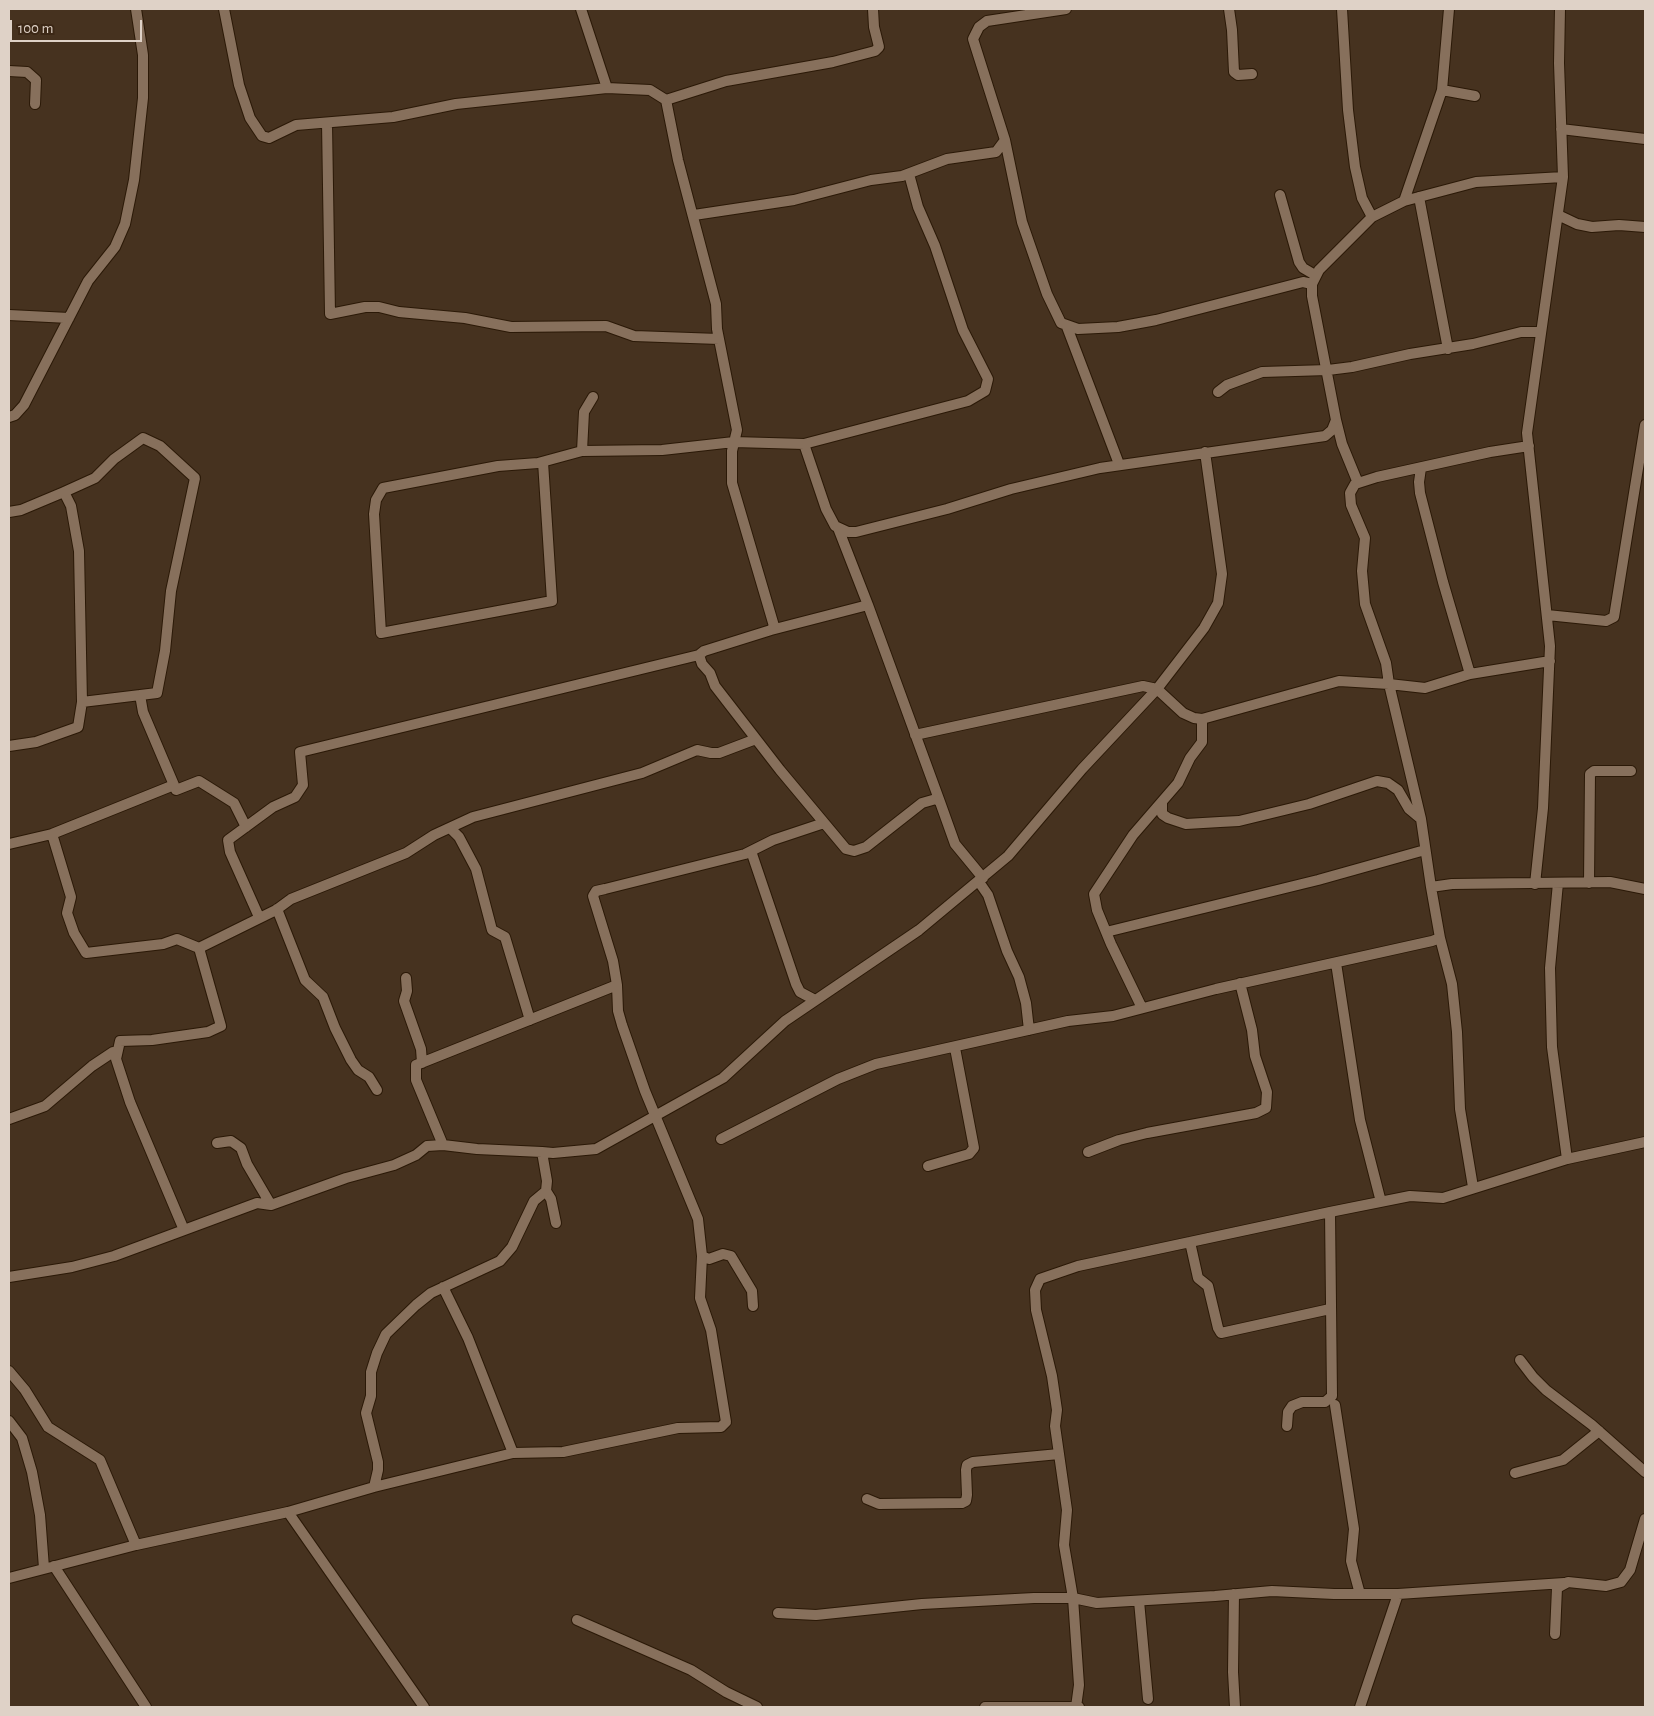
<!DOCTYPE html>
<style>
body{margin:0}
#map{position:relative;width:1654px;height:1716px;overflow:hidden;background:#46321f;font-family:"Alegreya Sans",sans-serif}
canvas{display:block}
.frame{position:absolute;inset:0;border:10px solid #dfd2c7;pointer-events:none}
.scale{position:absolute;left:10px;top:20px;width:132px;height:22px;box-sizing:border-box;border:2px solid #dfd2c7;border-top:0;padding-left:6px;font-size:15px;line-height:18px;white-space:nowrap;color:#dfd2c7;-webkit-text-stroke:4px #3b2715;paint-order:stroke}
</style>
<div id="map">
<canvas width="1654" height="1716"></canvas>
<div class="frame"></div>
<div class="scale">100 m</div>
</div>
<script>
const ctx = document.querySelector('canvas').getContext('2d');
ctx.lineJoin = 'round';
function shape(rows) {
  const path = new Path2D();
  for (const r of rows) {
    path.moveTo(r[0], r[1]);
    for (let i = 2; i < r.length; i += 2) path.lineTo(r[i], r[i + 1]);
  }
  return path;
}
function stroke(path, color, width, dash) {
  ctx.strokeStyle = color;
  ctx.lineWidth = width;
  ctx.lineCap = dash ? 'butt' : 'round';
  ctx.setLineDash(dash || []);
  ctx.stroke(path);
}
const minor = shape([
 [224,9,239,85,250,118,262,136,269,138,296,125,393,117,456,104,607,88,650,90,666,100,726,81,833,62,875,51,879,47,874,27,873,9],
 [581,9,607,88],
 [1066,9,987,21,979,27,973,39,1005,140,1022,222,1047,294,1061,323,1078,329,1118,327,1156,320,1303,282,1312,284],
 [1229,9,1232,30,1234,72,1238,75,1252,74],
 [1342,9,1348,110,1355,167,1362,198,1372,217],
 [9,71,27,72,36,80,35,104],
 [1442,90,1475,96],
 [666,100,678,160,716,304,717,329,737,430,732,451,732,483,774,626,771,630,704,651,699,655,702,664,710,673,715,686,780,770,846,849,854,851,866,847,922,803,936,799,940,802,955,844,983,878],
 [327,123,330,314,365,307,379,307,399,312,465,318,511,327,606,326,634,336,719,339],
 [1561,129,1645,139],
 [1280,195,1299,262,1303,268,1315,275],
 [1419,197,1448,349],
 [1404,201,1442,90,1449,9],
 [694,215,794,200,871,180,902,176,947,159,996,152,1005,140],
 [1558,215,1577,224,1592,227,1619,225,1645,227],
 [9,315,69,318],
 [1067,327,1119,464],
 [1218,392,1227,385,1262,372,1328,370,1352,367,1410,354,1473,344,1521,332,1541,332],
 [9,417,15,415,24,405,88,281,115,247,125,224,134,180,143,98,143,55,136,9],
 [1336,420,1342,444,1358,483],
 [804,444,826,509,835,526,848,532,856,532,947,509,1011,489,1100,468,1325,436,1332,430,1336,420,1312,296,1312,284,1319,270,1372,217,1404,201,1476,182,1563,177],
 [582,451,584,412,593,397],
 [543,462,552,601,381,633,374,514,376,500,383,488,498,466,538,463,582,451,662,450,734,442,804,444,968,401,985,391,988,379,963,330,935,246,918,207,909,174],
 [1421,468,1419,482,1420,493,1443,582,1470,674,1550,661],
 [64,492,95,478,114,459,143,438,160,446,195,478,171,591,165,651,157,693,82,702],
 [9,512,21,510,64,492,71,506,79,551,82,702,78,727,36,742,9,746],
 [838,528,868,605],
 [1547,615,1606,621,1614,617,1645,425],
 [771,630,868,605,940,802],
 [1470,674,1425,688,1389,684,1386,663,1365,604,1362,571,1365,538,1351,505,1350,493,1355,484,1377,477,1490,452,1529,446],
 [915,735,1143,686,1157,689,1183,713,1194,718,1202,719,1339,681,1389,684,1421,819,1431,887],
 [174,785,176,790,199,781,234,803,246,827],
 [1162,803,1162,814,1168,818,1186,824,1220,822,1239,821,1309,804,1377,781,1388,783,1398,790,1409,809,1421,819],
 [450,828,459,837,476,869,492,930,505,937,530,1020],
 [52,834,71,897,67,913,74,933,86,953,163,944,177,939,199,948,276,910,291,899,406,853,434,835,473,817,642,773,697,750,711,753,719,753,756,739],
 [9,844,52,834,174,785,143,712,140,695],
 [751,851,796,984,800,992,815,1000],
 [979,882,988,895,1007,951,1019,977,1026,1003,1029,1030],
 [1558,883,1550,968,1552,1047,1567,1159],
 [1589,883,1590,774,1594,771,1631,771],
 [1535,884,1543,808,1550,646,1527,433,1563,177,1559,63,1560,9],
 [277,909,305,980,323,997,335,1028,351,1060,358,1070,369,1077,377,1090],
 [259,917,230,852,228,840,273,807,295,797,303,785,300,752,699,655],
 [1106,932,1318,880,1425,850],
 [1440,938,1452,984,1457,1032,1460,1109,1473,1187],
 [1336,963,1360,1120,1381,1202],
 [406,978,407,991,404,1001,421,1049,422,1063],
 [1142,1008,1111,944,1097,910,1094,894,1133,835,1178,783,1190,758,1202,742,1202,719],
 [9,1119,45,1106,92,1066,113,1052,117,1053],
 [721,1139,838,1079,876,1064,1068,1021,1113,1016,1216,989,1432,941,1440,938,1431,887,1452,884,1610,882,1645,889],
 [217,1143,231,1141,241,1148,247,1164,271,1205],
 [443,1145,416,1080,416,1065,617,985],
 [1088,1152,1119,1140,1147,1133,1256,1113,1266,1108,1267,1092,1255,1056,1252,1030,1240,983],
 [928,1166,969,1154,974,1148,955,1048],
 [546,1191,551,1199,556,1223],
 [184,1230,130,1102,116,1059,120,1041,152,1040,208,1032,221,1026,199,948],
 [1190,1242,1198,1278,1208,1286,1218,1328,1221,1333,1330,1309],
 [702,1256,709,1259,723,1254,731,1256,752,1291,753,1306],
 [9,1277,72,1267,114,1256,257,1203,271,1205,346,1178,394,1165,416,1155,427,1146,443,1145,477,1149,542,1152],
 [443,1287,468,1338,513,1453],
 [1520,1360,1533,1377,1546,1390,1592,1425,1645,1472],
 [9,1371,25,1390,48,1427,100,1460,136,1545],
 [1335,1405,1354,1529,1351,1561,1360,1594],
 [9,1421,22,1438,32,1472,40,1515,44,1568],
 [1287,1426,1288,1412,1292,1406,1302,1402,1325,1402,1332,1396,1330,1212],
 [1515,1473,1563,1460,1599,1431],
 [374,1487,513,1453,563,1452,678,1428,721,1427,726,1422,711,1330,700,1298,702,1256,698,1219,645,1091,622,1025,618,1011,617,985,613,961,593,896,596,891,605,889,745,854,773,840,824,823],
 [867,1499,879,1504,962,1503,966,1501,967,1495,966,1470,967,1465,973,1462,1059,1454],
 [288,1512,424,1707],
 [54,1566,146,1707],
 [9,1578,136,1545,288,1512,374,1487,378,1470,378,1462,366,1413,371,1396,371,1372,377,1353,386,1334,416,1305,431,1293,500,1261,512,1247,534,1201,546,1191,547,1181,542,1152,553,1153,596,1149,723,1078,785,1021,919,930,1008,856,1082,769,1157,689,1204,628,1218,603,1222,574,1205,452],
 [1234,1594,1233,1672,1235,1707],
 [1139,1601,1148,1699],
 [778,1613,816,1615,922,1604,1034,1598,1073,1598,1097,1603,1215,1596,1272,1591,1334,1594,1398,1594,1564,1583],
 [577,1620,691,1670,726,1692,757,1707],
 [1555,1634,1557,1588,1568,1582,1606,1586,1621,1582,1630,1570,1645,1519],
 [985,1707,1079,1707],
 [1076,1707,1079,1685,1073,1598,1064,1545,1067,1510,1055,1426,1057,1410,1052,1376,1036,1310,1035,1290,1040,1279,1078,1266,1330,1212,1410,1196,1443,1198,1567,1159,1645,1142],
 [1360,1707,1398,1594]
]);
stroke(minor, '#2b1907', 12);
stroke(minor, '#87705c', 10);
</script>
